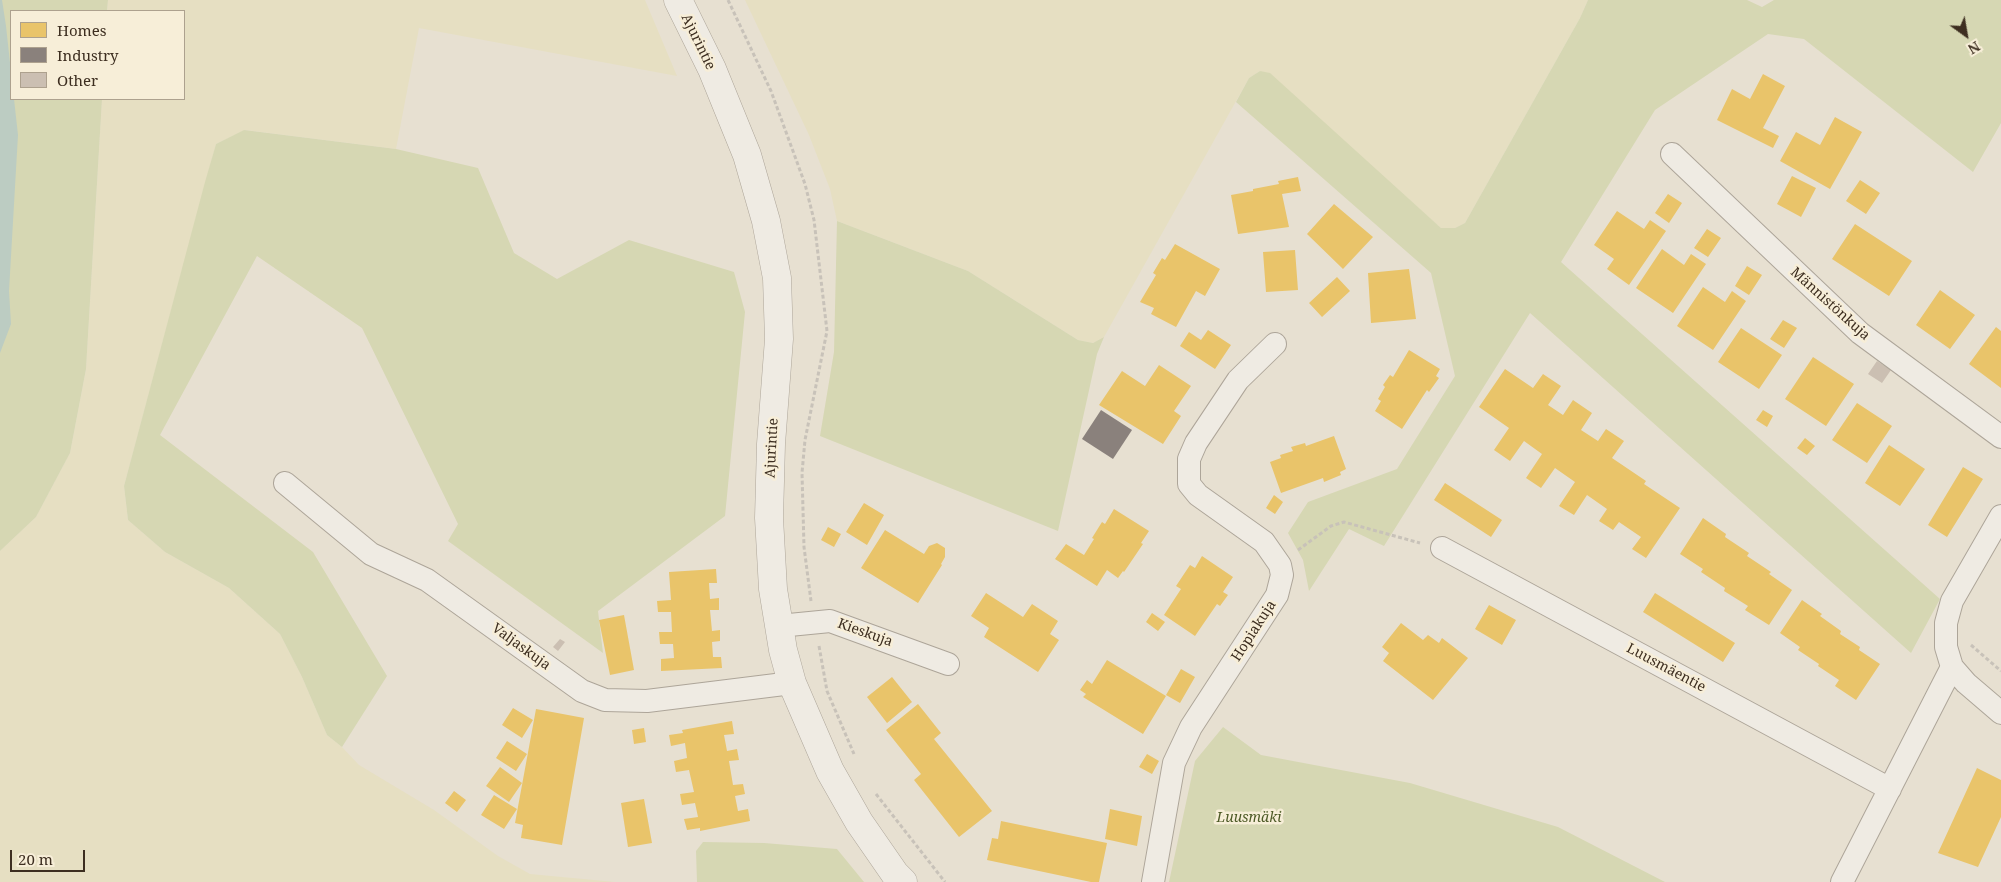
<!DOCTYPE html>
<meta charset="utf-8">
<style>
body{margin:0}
#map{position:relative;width:2001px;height:882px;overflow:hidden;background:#e7e0d1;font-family:"Noto Serif",serif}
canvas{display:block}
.legend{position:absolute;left:10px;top:10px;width:175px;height:90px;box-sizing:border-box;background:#f7eed8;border:1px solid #ada18e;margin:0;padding:6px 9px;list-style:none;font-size:15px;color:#3d2e20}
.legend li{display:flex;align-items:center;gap:10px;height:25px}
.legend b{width:25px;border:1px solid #ada18e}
.north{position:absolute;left:1941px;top:10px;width:50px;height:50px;-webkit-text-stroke:4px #f7eed8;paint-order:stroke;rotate:148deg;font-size:14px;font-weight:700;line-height:20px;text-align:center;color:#3d2e20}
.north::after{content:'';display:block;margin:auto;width:18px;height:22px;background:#3d2e20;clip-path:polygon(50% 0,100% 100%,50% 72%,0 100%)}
.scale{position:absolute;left:10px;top:850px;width:75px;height:22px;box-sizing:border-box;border:2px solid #3d2e20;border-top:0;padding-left:6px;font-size:15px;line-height:18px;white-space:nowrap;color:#3d2e20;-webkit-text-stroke:4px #f7eed8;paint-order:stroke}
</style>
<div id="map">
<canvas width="2001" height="882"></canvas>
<ul class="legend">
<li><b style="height:14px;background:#e9c46a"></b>Homes</li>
<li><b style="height:14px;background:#8a817c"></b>Industry</li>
<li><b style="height:14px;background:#cbbfb2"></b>Other</li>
</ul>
<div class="north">N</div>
<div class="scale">20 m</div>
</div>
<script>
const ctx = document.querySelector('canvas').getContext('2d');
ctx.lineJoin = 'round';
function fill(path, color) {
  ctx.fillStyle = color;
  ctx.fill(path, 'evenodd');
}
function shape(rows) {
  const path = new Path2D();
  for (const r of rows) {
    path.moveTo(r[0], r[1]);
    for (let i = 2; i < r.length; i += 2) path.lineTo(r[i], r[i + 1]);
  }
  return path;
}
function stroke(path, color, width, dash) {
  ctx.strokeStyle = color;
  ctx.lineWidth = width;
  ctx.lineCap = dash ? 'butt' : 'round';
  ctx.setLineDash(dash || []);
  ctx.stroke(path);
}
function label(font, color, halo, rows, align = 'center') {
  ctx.font = font + ' "Noto Serif",serif';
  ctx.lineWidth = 5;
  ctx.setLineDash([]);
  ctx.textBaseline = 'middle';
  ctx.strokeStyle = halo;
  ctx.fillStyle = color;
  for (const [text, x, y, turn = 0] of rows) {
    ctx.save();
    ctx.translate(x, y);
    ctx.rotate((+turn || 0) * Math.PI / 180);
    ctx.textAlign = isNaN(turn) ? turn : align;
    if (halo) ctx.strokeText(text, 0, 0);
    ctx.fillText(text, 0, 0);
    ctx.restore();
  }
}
fill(shape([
 [108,0,645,0,677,76,419,28,396,149,245,130,216,144,124,486,128,520,165,552,229,588,280,634,302,677,327,735,342,747,359,765,434,810,498,856,530,874,615,882,0,882,0,551,36,517,70,453,86,369,102,99,184,99,184,11,107,11],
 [745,0,1588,0,1580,18,1465,223,1455,228,1441,228,1260,71,1249,78,1104,337,1093,343,1078,340,968,271,837,221,830,189,809,135]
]), '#e6dfc2');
fill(shape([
 [0,0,108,0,107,11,11,11,11,99,102,99,86,369,70,453,36,517,0,551],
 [1588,0,1747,0,1762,7,1774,0,2001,0,2001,123,1973,172,1804,39,1768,34,1655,110,1561,262,1940,599,1911,653,1530,313,1384,546,1349,529,1309,591,1303,560,1288,533,1308,502,1397,469,1455,376,1431,273,1236,102,1249,78,1260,71,1270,73,1441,228,1455,228,1465,223,1580,18],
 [244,130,396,149,478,168,514,253,557,279,629,240,734,272,745,312,725,516,598,611,603,653,448,541,458,524,362,328,257,256,160,435,313,552,387,676,342,747,327,735,302,677,280,634,229,588,165,552,128,520,124,486,205,182,216,144],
 [837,221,968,271,1078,340,1093,343,1104,337,1097,354,1058,531,820,436,834,352],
 [1223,727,1261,755,1410,783,1558,827,1665,882,1169,882,1195,761],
 [703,842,764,843,837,849,864,882,697,882,696,851]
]), '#d6d7b3');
fill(shape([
 [0,0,2,0,6,26,11,72,11,99,14,99,18,135,9,291,11,324,0,353]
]), '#bcccc2');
fill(shape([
 [1763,74,1785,86,1763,128,1779,136,1773,148,1717,120,1732,89,1750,99],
 [1835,117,1862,132,1830,189,1780,161,1796,132,1820,145],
 [1792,176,1816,188,1801,217,1777,204],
 [1298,177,1301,191,1282,194,1289,227,1238,234,1231,195,1253,191,1253,189,1279,184,1278,181],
 [1860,180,1880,193,1866,214,1846,201],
 [1668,194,1682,203,1669,223,1655,213],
 [1334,204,1373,237,1343,269,1307,234],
 [1617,211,1644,229,1650,220,1666,231,1629,285,1607,269,1614,259,1594,245],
 [1855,224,1912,261,1889,296,1832,259],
 [1707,229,1721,238,1708,257,1694,248],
 [1175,244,1220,269,1205,296,1196,291,1176,327,1151,314,1154,308,1140,302,1156,275,1153,273,1162,258,1165,260],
 [1662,249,1684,265,1691,254,1706,264,1673,313,1636,288],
 [1295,250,1298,290,1266,292,1263,252],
 [1747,266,1762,275,1749,295,1735,286],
 [1409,269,1416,319,1371,323,1368,273],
 [1337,277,1350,291,1322,317,1309,303],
 [1703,287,1725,302,1732,291,1746,301,1713,350,1677,326],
 [1940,290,1975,315,1950,349,1916,325],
 [1783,320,1797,328,1784,348,1770,339],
 [1996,327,2001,331,2001,388,1969,364],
 [1741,328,1782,355,1759,389,1718,362],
 [1208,330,1231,345,1215,369,1180,346,1189,332,1201,340],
 [1409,350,1440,369,1436,376,1439,378,1429,392,1427,390,1402,429,1375,411,1381,401,1378,399,1385,387,1383,385,1390,375,1393,377],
 [1813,357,1854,384,1826,426,1785,399],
 [1159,365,1191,386,1174,411,1181,416,1163,444,1099,405,1122,371,1145,386],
 [1505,369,1533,388,1543,374,1561,386,1548,405,1563,415,1573,400,1592,413,1581,430,1598,441,1606,429,1624,441,1612,458,1646,481,1644,484,1680,508,1646,558,1632,549,1641,537,1619,522,1613,530,1599,521,1607,509,1587,495,1574,515,1559,506,1575,482,1555,468,1541,488,1526,478,1542,454,1524,441,1510,461,1494,450,1509,428,1479,407],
 [1857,403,1892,426,1867,463,1832,440],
 [1763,410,1773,416,1767,427,1756,420],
 [1334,436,1346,469,1340,472,1341,475,1324,482,1323,478,1281,493,1270,462,1281,458,1280,455,1293,451,1291,447,1305,443,1306,446],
 [1805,438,1815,446,1807,455,1797,448],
 [1889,445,1925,469,1900,506,1865,483],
 [1963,467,1983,479,1947,537,1928,525],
 [1445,483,1502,520,1491,537,1434,500],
 [1274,495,1283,502,1275,514,1266,508],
 [864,503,884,515,867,545,846,532],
 [1114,509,1149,531,1141,543,1143,544,1124,572,1123,571,1118,578,1107,570,1097,586,1055,559,1066,544,1084,555,1094,539,1092,538,1102,522,1105,524],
 [1703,518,1726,534,1725,537,1749,553,1747,556,1771,572,1769,574,1792,590,1769,625,1745,610,1748,606,1724,591,1725,588,1701,572,1703,569,1680,554],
 [828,527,841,534,834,547,821,540],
 [885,530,924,554,929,546,937,543,945,548,945,557,941,564,942,565,918,603,861,568],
 [1202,556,1233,577,1223,592,1228,595,1220,606,1217,604,1195,636,1164,615,1181,589,1176,586,1190,565,1195,568],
 [716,569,717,583,709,583,710,599,719,598,719,610,710,610,712,631,720,630,720,641,712,642,713,657,721,657,722,668,661,671,661,659,674,658,673,644,660,644,659,632,672,632,671,612,658,612,657,601,671,600,669,572],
 [986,593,1023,617,1032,604,1058,621,1050,634,1059,640,1038,672,984,637,989,628,971,616],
 [1655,593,1735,643,1723,662,1643,612],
 [1802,600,1822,614,1820,616,1841,631,1840,634,1860,647,1859,650,1880,664,1856,700,1835,686,1839,680,1818,666,1819,664,1798,650,1800,647,1780,633],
 [1489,605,1516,620,1502,645,1475,629],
 [1152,613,1165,622,1158,631,1146,622],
 [624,615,634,670,610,675,599,620],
 [1401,623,1423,640,1428,635,1439,643,1442,638,1468,658,1433,700,1383,661,1389,653,1382,647],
 [1107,660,1166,696,1143,734,1083,697,1086,694,1080,690,1087,680,1092,684],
 [1181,669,1195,677,1180,703,1166,695],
 [892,677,912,702,887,723,867,697],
 [918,704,941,733,934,739,992,811,959,837,914,780,921,774,886,730],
 [513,708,533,720,522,738,502,725],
 [536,709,584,718,562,845,521,838,523,825,515,823],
 [732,721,734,734,724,735,727,751,737,749,739,760,729,761,733,785,743,784,745,794,735,796,738,811,748,809,750,821,700,831,700,828,687,830,684,819,698,817,695,803,682,805,680,794,694,792,689,770,676,772,674,761,687,758,685,743,671,746,669,735,683,733,682,730],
 [644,728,646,742,634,744,632,730],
 [507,741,527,754,516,771,496,758],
 [1147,754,1159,761,1152,774,1139,767],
 [500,767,522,783,509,802,486,786],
 [1977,768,2001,780,2001,817,1978,867,1938,853],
 [454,791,466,800,457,812,445,803],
 [494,795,517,809,504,829,481,815],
 [644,799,652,843,628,847,621,803],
 [1110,809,1142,816,1137,846,1105,839],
 [1001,821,1107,843,1099,882,1091,882,987,860,992,838,998,839]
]), '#e9c46a');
fill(shape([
 [1101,410,1132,430,1113,459,1082,439]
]), '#8a817c');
fill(shape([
 [1877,361,1891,370,1882,383,1868,374],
 [560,639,565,642,558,651,553,647]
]), '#cbbfb2');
const minor = shape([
 [1672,154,1860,333,2001,437],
 [285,483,371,554,427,580,582,691,605,700,647,701,792,683],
 [2001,516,1952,601,1946,623,1946,647,1952,667,1966,683,2001,713],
 [1442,548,1890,789],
 [779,626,830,621,948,664],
 [1153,882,1174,763,1191,727,1277,595,1282,575,1280,565,1264,542,1198,495,1189,484,1189,459,1196,443,1238,380,1275,344],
 [1842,882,1952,667]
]);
const tertiary = shape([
 [678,0,712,69,747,155,766,221,777,278,779,339,771,444,769,518,773,589,783,650,792,683,830,771,859,822,895,874,903,882]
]);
stroke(minor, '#ada599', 24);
stroke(tertiary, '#ada599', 29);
stroke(shape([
 [728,0,771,91,805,184,814,220,827,331,805,440,802,473,804,547,811,601],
 [1298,550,1331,526,1344,522,1420,543],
 [1971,645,2001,671],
 [819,646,827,691,854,754],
 [876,794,945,882]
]), '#c8c2b9', 3, [4, 2.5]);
stroke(minor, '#efebe3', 22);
stroke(tertiary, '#efebe3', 28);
label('14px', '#3d2e20', '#f7eed8', [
 ["Ajurintie",698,42,64],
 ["Männistönkuja",1830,304,42],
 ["Ajurintie",772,448,-87],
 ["Hopiakuja",1254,631,-57],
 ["Kieskuja",865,633,20],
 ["Valjaskuja",521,647,36],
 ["Luusmäentie",1666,668,28]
]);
label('italic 14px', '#4d5a26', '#f7eed8', [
 ["Luusmäki",1249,818]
]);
</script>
